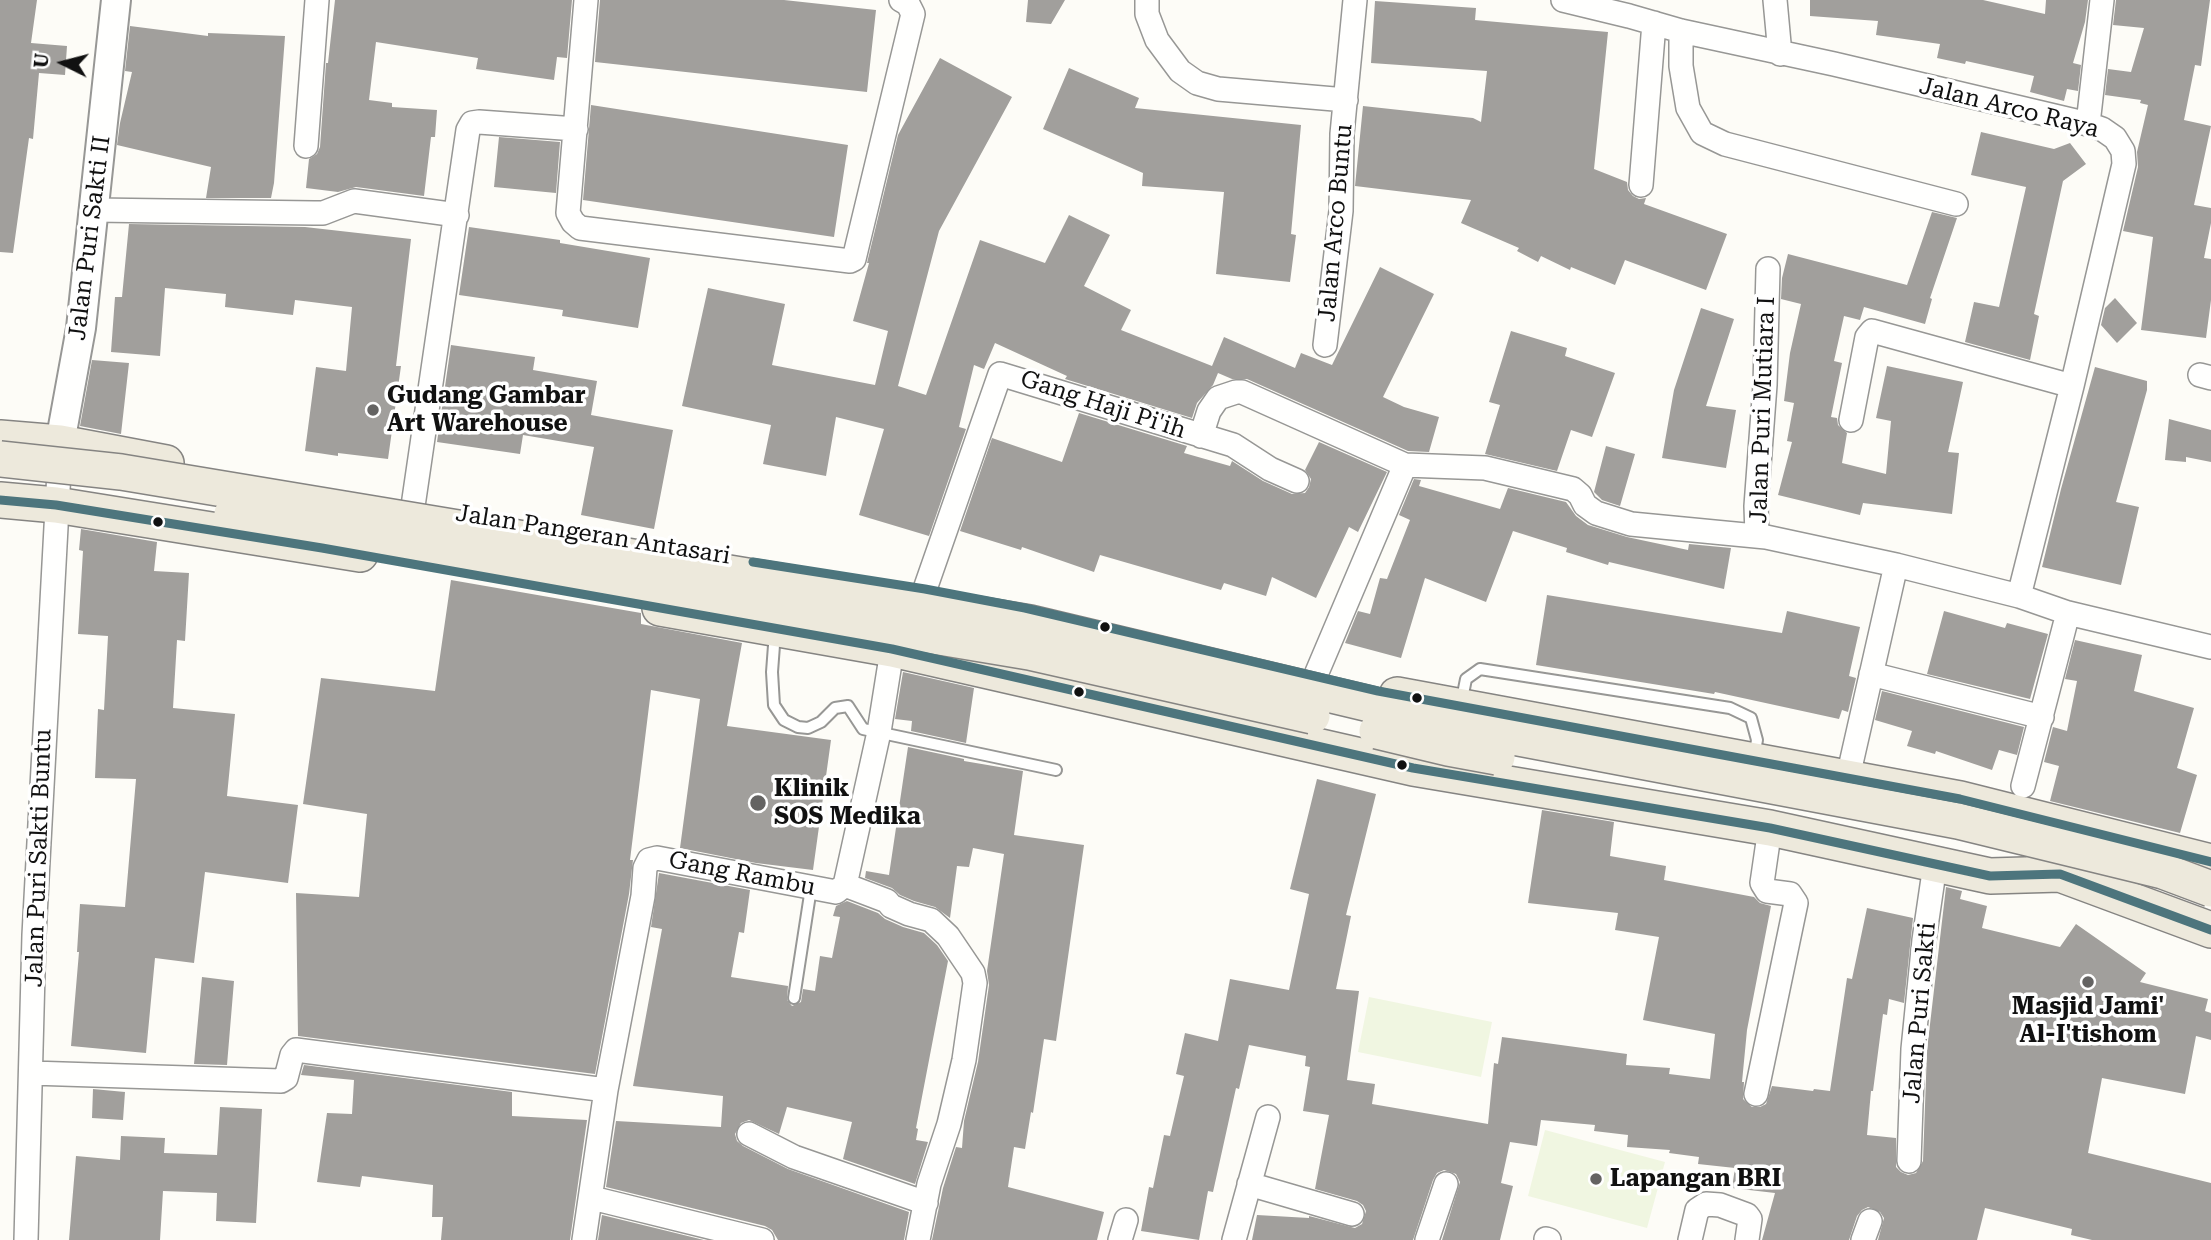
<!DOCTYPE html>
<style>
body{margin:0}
#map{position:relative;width:2211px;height:1240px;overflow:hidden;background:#fdfcf7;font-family:"Roboto Serif",serif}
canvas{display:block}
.north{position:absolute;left:28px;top:28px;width:70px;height:70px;-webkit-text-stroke:5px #fff;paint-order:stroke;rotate:276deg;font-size:19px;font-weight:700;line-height:28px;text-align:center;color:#111}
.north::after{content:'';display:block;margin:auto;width:24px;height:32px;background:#111;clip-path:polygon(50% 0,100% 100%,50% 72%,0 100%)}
</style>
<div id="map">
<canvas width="2211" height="1240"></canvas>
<div class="north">U</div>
</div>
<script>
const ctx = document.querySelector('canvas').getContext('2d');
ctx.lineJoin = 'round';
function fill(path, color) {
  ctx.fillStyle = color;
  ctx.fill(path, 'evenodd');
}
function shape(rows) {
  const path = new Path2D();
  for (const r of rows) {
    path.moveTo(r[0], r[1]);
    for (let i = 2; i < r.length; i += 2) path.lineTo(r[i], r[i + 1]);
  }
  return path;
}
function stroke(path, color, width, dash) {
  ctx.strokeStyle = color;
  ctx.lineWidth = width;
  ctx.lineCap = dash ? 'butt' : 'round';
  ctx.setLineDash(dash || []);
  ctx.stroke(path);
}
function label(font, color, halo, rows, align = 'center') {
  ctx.font = font + ' "Roboto Serif",serif';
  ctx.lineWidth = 7;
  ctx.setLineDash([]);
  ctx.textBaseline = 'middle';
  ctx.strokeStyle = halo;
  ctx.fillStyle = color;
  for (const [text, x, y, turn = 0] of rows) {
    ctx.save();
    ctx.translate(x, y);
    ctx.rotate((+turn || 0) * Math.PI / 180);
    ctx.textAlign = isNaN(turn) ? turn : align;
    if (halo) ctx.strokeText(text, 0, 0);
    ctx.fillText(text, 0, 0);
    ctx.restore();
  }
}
fill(shape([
 [1369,997,1492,1022,1481,1077,1358,1052],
 [1545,1130,1665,1162,1647,1228,1528,1196]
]), '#f0f6e1');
fill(shape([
 [0,0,37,0,31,43,67,46,65,75,39,73,33,139,29,138,13,253,0,252],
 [335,0,572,0,567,58,557,57,554,80,476,69,478,58,376,42,369,100,392,103,392,107,437,110,435,137,431,137,424,196,356,187,338,192,306,188,309,159,317,154,320,147,326,63,328,63],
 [600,0,784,0,876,10,867,92,595,62],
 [1028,0,1065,0,1051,24,1026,22],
 [1810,0,1983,0,2045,14,2046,0,2088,0,2085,22,2073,63,2081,65,2078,91,2067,89,2064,101,2030,92,2034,76,1966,61,1965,64,1937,58,1940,44,1876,35,1878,21,1810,16],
 [2116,0,2210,0,2201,66,2195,65,2184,120,2211,126,2194,205,2211,208,2211,223,2204,258,2211,259,2211,300,2206,338,2141,330,2153,237,2123,231,2138,167,2137,152,2148,105,2140,103,2141,100,2105,95,2108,69,2131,72,2144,28,2113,25],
 [1375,1,1476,8,1475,20,1608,32,1594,169,1627,182,1628,190,1633,196,1639,199,1646,198,1644,204,1727,234,1706,290,1625,260,1615,285,1571,267,1570,270,1541,256,1538,262,1517,251,1519,248,1461,223,1471,200,1355,186,1363,106,1473,118,1481,122,1487,71,1371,63],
 [130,26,208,36,208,33,285,36,274,183,271,198,206,198,211,167,117,145,120,123,132,72,125,71],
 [940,58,1012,97,939,231,898,386,926,395,980,240,1045,263,1069,215,1110,235,1084,286,1131,310,1121,330,1212,366,1224,337,1295,368,1301,353,1332,365,1380,267,1434,294,1383,397,1404,407,1439,417,1429,452,1408,451,1247,379,1232,379,1218,373,1213,385,1197,403,1192,418,1065,379,1067,376,995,343,984,369,974,365,959,427,966,429,929,536,859,515,884,429,836,417,826,476,763,464,771,425,682,406,708,288,785,304,772,365,875,385,888,331,853,321,869,263,867,263,898,135],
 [1069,68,1139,98,1135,108,1301,125,1291,234,1296,235,1290,282,1216,274,1224,192,1142,186,1143,173,1043,129],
 [591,105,848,145,834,237,583,200],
 [1981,132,2054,149,2070,143,2086,164,2063,181,2034,314,2039,316,2030,360,1965,342,1974,302,1999,307,2026,187,1971,175],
 [499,137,560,142,556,193,494,187],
 [1932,212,1957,218,1930,298,1932,299,1925,324,1864,307,1860,320,1844,316,1834,361,1842,363,1831,417,1837,418,1838,425,1847,433,1842,463,1886,474,1891,421,1876,418,1887,366,1963,382,1948,452,1959,453,1952,514,1863,503,1860,515,1778,495,1792,442,1787,441,1794,403,1784,401,1790,353,1801,304,1781,299,1782,278,1788,254,1907,285],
 [129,224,305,227,411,239,396,366,401,366,388,459,338,453,338,456,305,451,316,367,346,371,352,307,295,300,293,315,225,307,226,294,165,288,160,356,111,352,115,297,122,297],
 [469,227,560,240,560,243,650,258,638,328,562,316,563,310,459,295],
 [2115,298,2137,323,2117,343,2101,325,2105,308],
 [1701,308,1734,319,1706,406,1736,410,1726,468,1662,458,1674,390],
 [1511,331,1567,348,1565,356,1615,373,1592,437,1571,430,1557,471,1485,454,1500,405,1489,402],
 [451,345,535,357,533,370,597,381,591,415,673,430,654,529,581,515,594,447,523,435,520,454,437,442],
 [92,360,129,363,121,434,80,426],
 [2095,367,2147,381,2147,390,2116,502,2139,507,2121,585,2042,567,2061,489],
 [1079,413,1187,446,1184,453,1230,466,1232,461,1263,481,1292,494,1305,493,1309,487,1311,479,1305,470,1319,442,1387,472,1358,532,1349,527,1316,598,1272,577,1266,596,1224,583,1221,590,1100,555,1094,572,1022,547,1021,550,960,531,992,438,1062,462],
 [2169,419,2211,430,2211,462,2186,457,2186,462,2165,460],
 [1606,446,1635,454,1620,506,1602,500,1594,492],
 [1414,479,1421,480,1419,486,1500,509,1508,488,1566,502,1576,516,1588,525,1627,537,1688,550,1689,544,1731,548,1724,589,1609,562,1608,565,1566,552,1567,548,1513,531,1486,602,1425,578,1401,658,1345,643,1358,611,1370,614,1380,578,1387,579,1410,520,1399,515],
 [81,529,157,542,154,571,189,573,185,641,177,640,173,708,235,714,227,796,298,805,288,883,205,872,194,963,155,958,146,1053,71,1046,79,952,77,952,80,904,125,907,136,779,95,778,98,709,104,710,108,636,78,634,83,551,79,550],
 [451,580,641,613,641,624,742,643,727,726,831,740,813,870,756,863,680,848,700,699,651,690,630,860,633,860,629,894,595,1074,298,1036,296,893,359,897,367,814,303,804,321,678,435,691],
 [1547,595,1782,633,1787,611,1860,627,1849,676,1856,678,1848,712,1842,710,1839,719,1715,692,1714,694,1536,665],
 [1944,611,2005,628,2007,623,2048,634,2030,699,1927,674],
 [2075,640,2142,655,2134,691,2194,708,2177,768,2197,775,2180,833,2050,801,2059,766,2044,762,2053,727,2067,731,2077,681,2065,679],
 [903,672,974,688,966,743,911,731,912,721,895,719],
 [1882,691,2024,727,2017,755,1999,750,1992,770,1936,751,1935,754,1907,746,1912,731,1875,720],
 [908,747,964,759,964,761,1023,771,1014,835,1084,845,1056,1041,1044,1039,1033,1113,1031,1112,1025,1149,1014,1147,1008,1187,1104,1212,1097,1240,932,1240,943,1188,956,1147,962,1148,964,1121,978,1062,989,985,987,971,1004,854,973,848,969,867,957,866,950,918,935,907,914,901,900,895,892,888,865,878,866,871,889,875],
 [1317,779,1376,794,1346,915,1351,916,1336,989,1359,991,1347,1080,1375,1084,1372,1104,1488,1124,1494,1063,1498,1064,1502,1037,1627,1054,1626,1065,1670,1068,1669,1074,1710,1079,1715,1034,1643,1020,1659,937,1615,930,1618,913,1528,903,1542,810,1614,822,1610,856,1666,866,1664,880,1754,897,1760,903,1771,906,1747,1030,1742,1082,1744,1082,1743,1099,1752,1107,1760,1107,1766,1104,1772,1086,1813,1091,1814,1089,1830,1091,1847,978,1852,979,1867,908,1913,918,1904,1003,1889,999,1887,1015,1883,1014,1873,1091,1871,1091,1867,1135,1896,1138,1896,1167,1901,1172,1908,1175,1916,1173,1923,1161,1927,1050,1946,887,1962,891,1960,899,1987,906,1982,928,2060,947,2076,924,2146,973,2140,982,2208,999,2205,1011,2211,1013,2211,1040,2196,1036,2185,1094,2102,1078,2088,1153,2211,1183,2211,1240,2092,1240,2071,1235,2072,1229,1985,1208,1977,1240,1878,1240,1884,1218,1880,1212,1868,1207,1862,1210,1857,1216,1849,1240,1762,1240,1775,1193,1732,1188,1735,1168,1698,1164,1699,1157,1669,1153,1670,1150,1627,1147,1628,1135,1594,1131,1595,1125,1541,1120,1537,1146,1510,1142,1501,1183,1513,1186,1500,1240,1442,1240,1460,1182,1456,1174,1444,1170,1437,1173,1433,1180,1413,1240,1252,1240,1257,1215,1309,1218,1309,1216,1355,1228,1362,1224,1366,1211,1363,1205,1357,1201,1315,1189,1329,1115,1303,1111,1310,1067,1305,1066,1306,1056,1249,1045,1239,1089,1236,1088,1213,1192,1208,1191,1199,1240,1141,1231,1149,1187,1153,1188,1164,1135,1170,1136,1184,1076,1176,1074,1185,1033,1218,1041,1230,979,1289,990,1309,894,1290,889],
 [659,873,750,890,744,933,739,932,731,977,788,986,787,1000,792,1006,801,1002,803,989,815,991,820,956,832,958,840,917,833,916,836,906,847,901,878,913,885,919,903,927,924,933,937,945,948,961,916,1128,918,1129,916,1140,928,1142,915,1184,843,1159,852,1122,787,1107,779,1134,749,1120,741,1123,735,1134,737,1141,743,1146,788,1169,909,1212,904,1240,778,1240,772,1230,765,1226,606,1187,616,1121,721,1127,723,1096,633,1086,662,929,651,927],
 [202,977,234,981,227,1065,194,1064],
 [304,1065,512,1092,512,1116,587,1120,570,1240,441,1240,443,1217,432,1217,433,1185,362,1176,360,1187,317,1182,327,1113,352,1114,354,1080,301,1075],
 [93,1089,125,1092,123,1120,92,1118],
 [220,1107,262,1109,256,1223,216,1221,217,1193,163,1191,160,1240,69,1240,76,1156,120,1160,121,1136,165,1138,164,1153,217,1155],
 [602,1215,704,1240,598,1240]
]), '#a19f9c');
const service = shape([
 [775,632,772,672,774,705,784,720,798,727,808,728,821,722,835,708,848,706,863,729,1056,770],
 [1461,704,1466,679,1480,669,1730,708,1751,718,1757,740,1754,757],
 [794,998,811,888]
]);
const minor = shape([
 [586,0,568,213,573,222,580,228,850,261,854,259,913,14,908,4,901,0],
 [1147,0,1147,14,1157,40,1180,71,1197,83,1218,89,1346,100],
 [1563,0,1629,16,1681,31,1834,64,2088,124,2102,129,2115,138,2123,151,2124,164,2072,386,2019,596],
 [1775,0,1780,54],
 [1681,31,1681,66,1688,108,1702,133,1725,144,1956,204],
 [2088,124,2102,0],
 [306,146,317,0],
 [1641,185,1654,23],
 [94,210,314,213,323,213,354,201,457,215],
 [1325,345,1341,211,1342,134,1355,0],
 [2200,375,2211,378],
 [1851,420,1867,337,1872,331,2072,386],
 [1201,436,1209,411,1218,398,1236,392,1242,392,1405,465,1485,468,1573,489,1580,495,1585,505,1596,513,1631,524,1766,537,1896,565,2019,596,2068,613,2211,647],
 [413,506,468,130,472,123,479,122,576,129],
 [1757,535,1756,506,1765,385,1768,269],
 [925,589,1000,374,1233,445,1270,469,1297,481],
 [1871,674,2042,717],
 [1315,677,1405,465],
 [1850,768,1896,565],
 [2023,786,2068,613],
 [845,885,887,901,891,906,909,914,931,920,948,936,973,973,975,983,964,1060,949,1124,929,1184,918,1240],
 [31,1073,281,1081,286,1078,292,1055,296,1050,606,1090],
 [1756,1094,1796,903,1790,894,1767,891,1762,883,1770,828],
 [749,1134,794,1157,926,1203],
 [1909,1161,1913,1049,1924,940,1935,865],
 [1249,1184,1352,1214],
 [592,1198,762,1240],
 [1546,1239,1549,1240],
 [26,1240,34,935,60,453],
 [584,1240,606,1090,643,896,645,868,649,860,657,858,836,892,845,885,879,732,894,638],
 [1120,1240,1126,1220],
 [1234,1240,1268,1117],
 [1427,1240,1446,1184],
 [1690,1240,1697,1210,1706,1204,1720,1205,1747,1215,1750,1219,1747,1240],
 [1863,1240,1870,1221]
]);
const tertiary = shape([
 [60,443,81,328,116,0]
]);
const primary = shape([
 [0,438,60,443,166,463],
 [0,500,56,505,360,554],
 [660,608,892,649,1413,768,1770,828,1990,876,2060,874],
 [1397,695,1960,799,2211,862],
 [2041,867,2211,930]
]);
stroke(service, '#979795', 14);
stroke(minor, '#979795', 26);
stroke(tertiary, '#979795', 32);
stroke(primary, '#858482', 38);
stroke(service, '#fffffe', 10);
stroke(minor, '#fffffe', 23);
stroke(tertiary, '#fffffe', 28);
stroke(primary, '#ede9dc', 35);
const primaryBridge = shape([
 [0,459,121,472,1030,623,1487,732,1958,821,2163,871,2211,889],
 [232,514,658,590,1029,652,1312,716],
 [1377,731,1448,748,1497,757]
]);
stroke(primaryBridge, '#858482', 38, []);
stroke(primaryBridge, '#ede9dc', 35);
stroke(shape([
 [0,500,56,505,322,548,892,649,1413,768,1770,828,1990,876,2060,874,2211,930],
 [753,562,925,589,1025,608,1378,691,1960,799,2211,862]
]), '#4d757d', 9);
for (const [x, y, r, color] of [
 [373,410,7,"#646362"],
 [158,522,6,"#111"],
 [1105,627,6,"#111"],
 [1079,692,6,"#111"],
 [1417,698,6,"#111"],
 [1402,765,6,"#111"],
 [758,803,9,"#646362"],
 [2088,982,7,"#646362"],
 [1596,1179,7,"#646362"]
]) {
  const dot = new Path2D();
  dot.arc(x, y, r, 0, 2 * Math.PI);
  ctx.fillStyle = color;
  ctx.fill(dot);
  stroke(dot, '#fff', 2.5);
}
label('24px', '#111', '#fff', [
 ["Jalan Arco Raya",2009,108,14],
 ["Jalan Arco Buntu",1336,223,-85],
 ["Jalan Puri Sakti II",90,238,-83],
 ["Gang Haji Pi'ih",1103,405,18],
 ["Jalan Puri Mutiara I",1763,410,-88],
 ["Jalan Pangeran Antasari",593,535,9],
 ["Jalan Puri Sakti Buntu",39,858,-88],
 ["Gang Rambu",742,874,11],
 ["Jalan Puri Sakti",1920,1013,-85]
]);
label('bold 24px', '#111', '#fff', [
 ["Gudang Gambar",387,396],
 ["Art Warehouse",387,424],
 ["Klinik",774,789],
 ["SOS Medika",774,817],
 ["Masjid Jami'",2088,1007,"center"],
 ["Al-I'tishom",2088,1035,"center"],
 ["Lapangan BRI",1610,1179]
], 'left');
</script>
